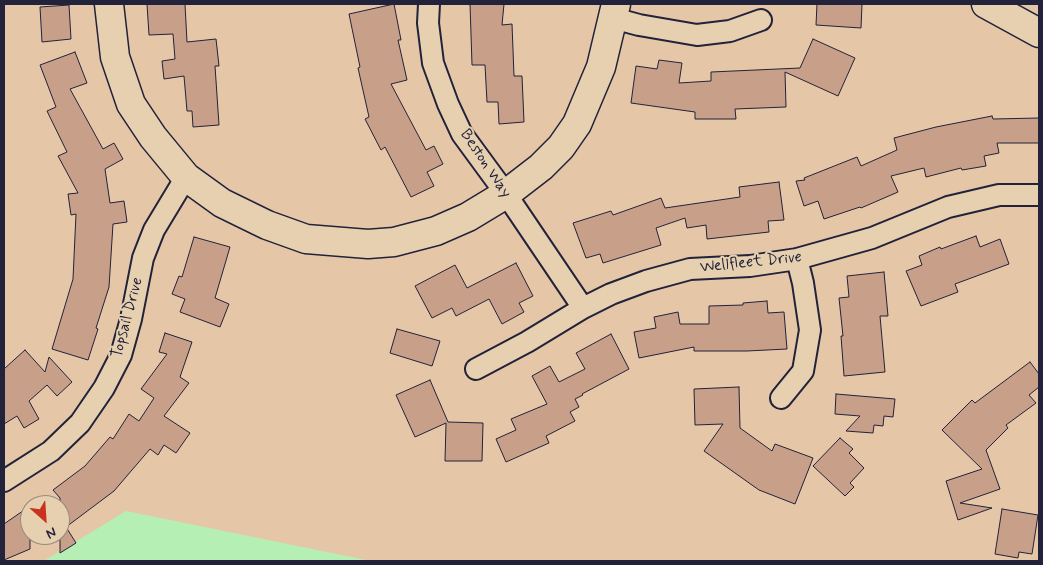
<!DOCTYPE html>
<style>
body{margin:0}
#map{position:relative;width:1043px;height:565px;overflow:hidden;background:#e5c7a7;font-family:Mynerve,sans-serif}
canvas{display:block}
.frame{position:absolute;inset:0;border:5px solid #22223b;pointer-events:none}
.north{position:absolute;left:20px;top:495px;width:50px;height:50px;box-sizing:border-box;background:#e6d0af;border:1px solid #988a81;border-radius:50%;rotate:154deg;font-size:14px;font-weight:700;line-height:20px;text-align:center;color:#22223b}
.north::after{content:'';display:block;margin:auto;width:18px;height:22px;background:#c8321e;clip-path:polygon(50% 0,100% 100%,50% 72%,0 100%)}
</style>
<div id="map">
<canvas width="1043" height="565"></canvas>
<div class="frame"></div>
<div class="north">N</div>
</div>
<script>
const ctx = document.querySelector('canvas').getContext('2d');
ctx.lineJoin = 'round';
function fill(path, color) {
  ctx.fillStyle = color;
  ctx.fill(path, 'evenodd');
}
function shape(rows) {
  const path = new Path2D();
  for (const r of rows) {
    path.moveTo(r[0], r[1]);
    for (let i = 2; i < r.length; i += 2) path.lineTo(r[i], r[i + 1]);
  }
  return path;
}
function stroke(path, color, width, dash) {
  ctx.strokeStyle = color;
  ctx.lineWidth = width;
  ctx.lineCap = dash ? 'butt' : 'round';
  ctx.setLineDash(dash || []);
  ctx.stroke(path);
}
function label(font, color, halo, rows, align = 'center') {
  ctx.font = font + ' Mynerve,sans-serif';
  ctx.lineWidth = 4;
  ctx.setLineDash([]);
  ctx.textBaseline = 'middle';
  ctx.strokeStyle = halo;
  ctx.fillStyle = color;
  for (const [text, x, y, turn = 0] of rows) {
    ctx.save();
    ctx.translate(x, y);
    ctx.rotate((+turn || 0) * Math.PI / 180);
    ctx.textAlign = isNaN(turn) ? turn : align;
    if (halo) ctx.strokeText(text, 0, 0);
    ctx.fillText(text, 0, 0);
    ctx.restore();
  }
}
fill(shape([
 [126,511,371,561,44,561]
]), '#b5efb3');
const building = shape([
 [147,4,185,4,187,42,216,39,219,66,215,66,219,125,193,127,192,111,187,111,184,76,164,79,162,61,175,59,173,34,149,35,147,4],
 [394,4,401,40,398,40,407,80,391,84,426,150,434,146,443,164,427,172,434,186,411,197,385,147,381,150,365,119,369,117,358,68,360,67,349,14,394,4],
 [470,4,504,4,502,25,512,24,514,76,522,76,524,122,499,124,498,102,487,102,485,65,472,65,470,4],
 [817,4,862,4,861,28,816,25,817,4],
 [69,5,71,39,42,42,40,7,69,5],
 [813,39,855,58,838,96,785,72,786,107,735,109,736,119,695,119,695,112,631,103,636,66,657,69,659,60,682,63,679,83,711,81,711,72,800,68,813,39],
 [75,52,87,83,70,89,103,149,114,143,123,159,105,169,110,203,124,201,127,222,113,224,109,287,96,328,98,329,88,360,52,349,73,279,76,214,71,215,68,194,78,193,58,156,67,152,47,111,56,107,40,65,75,52],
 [992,116,993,119,1039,118,1039,143,997,143,999,153,984,156,986,166,962,170,961,168,926,177,924,168,891,176,898,192,861,208,860,207,824,219,818,201,804,206,796,181,805,180,804,178,857,157,861,166,897,150,894,138,936,127,992,116],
 [779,182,784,220,768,221,769,232,707,239,706,225,687,228,685,218,656,228,661,245,603,263,600,254,586,258,573,223,611,211,613,215,661,198,665,208,740,197,739,187,779,182],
 [976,236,980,247,1000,239,1009,264,955,284,958,292,921,306,906,271,922,265,919,256,940,247,941,249,976,236],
 [194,237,230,247,215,298,229,304,220,327,180,312,185,299,172,294,179,276,182,277,194,237],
 [516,263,533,296,519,303,524,312,502,324,489,299,456,316,452,308,432,318,415,286,455,265,467,288,516,263],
 [884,272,888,316,880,316,885,372,844,376,841,336,843,336,839,298,849,297,847,276,884,272],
 [767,301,768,313,784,312,787,349,747,351,694,351,694,347,639,358,634,332,656,328,654,317,678,312,680,324,709,324,709,306,743,305,743,303,767,301],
 [397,329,440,341,432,366,390,353,397,329],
 [165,333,192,342,180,377,189,383,164,416,190,433,176,453,164,445,158,455,150,449,114,491,66,527,76,543,60,553,60,498,53,490,85,466,110,437,113,439,129,414,139,421,154,398,141,389,167,354,159,352,165,333],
 [611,334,629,369,582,394,583,395,575,399,579,407,570,412,575,421,546,436,549,443,506,462,496,439,516,430,511,419,547,404,532,376,550,366,559,382,585,369,576,353,611,334],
 [25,350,45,372,49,357,72,382,57,396,47,385,29,401,39,419,24,428,17,416,4,424,4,369,25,350],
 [1030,362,1039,374,1039,387,1029,395,1036,403,1006,425,1008,428,986,450,1000,489,960,503,992,508,958,520,946,481,982,469,942,430,972,400,975,403,1030,362],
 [430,380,448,422,483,423,482,461,445,461,446,423,415,437,396,395,430,380],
 [739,387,740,428,772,451,775,444,813,458,795,504,759,490,704,451,723,424,695,425,694,389,739,387],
 [836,394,895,399,893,417,884,416,883,426,874,425,873,433,846,431,860,416,835,414,836,394],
 [840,438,853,449,849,453,864,468,850,483,854,487,845,496,813,466,840,438],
 [30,506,30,549,4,560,4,524,30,506],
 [1002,509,1038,515,1032,554,1019,552,1018,558,995,554,1002,509]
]);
fill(building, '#c89f88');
stroke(building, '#22223b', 1);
const street = shape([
 [429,4,428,23,433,63,448,104,462,134,506,194,583,308],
 [613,18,639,25,697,35,730,31,761,20],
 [476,369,527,342,583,308,611,294,646,281,690,269,750,266,797,259,872,238,948,207,999,195,1039,195],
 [781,398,803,371,810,330,803,283,797,259],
 [4,481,51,451,80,423,104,388,121,355,131,319,143,258,154,230,186,177]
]);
const secondary = shape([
 [109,4,115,57,131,104,153,137,186,177,222,203,267,225,306,239,368,244,394,242,436,231,468,217,506,194,541,167,561,147,577,124,601,67,616,4],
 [986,4,1039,33]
]);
stroke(street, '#22223b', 24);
stroke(secondary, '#22223b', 31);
stroke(street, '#e6d0af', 20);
stroke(secondary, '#e6d0af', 28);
label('16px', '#22223b', '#e6d0af', [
 ["Beston Way",485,164,56],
 ["Wellfleet Drive",751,263,-6],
 ["Topsail Drive",128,318,-75]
]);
</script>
